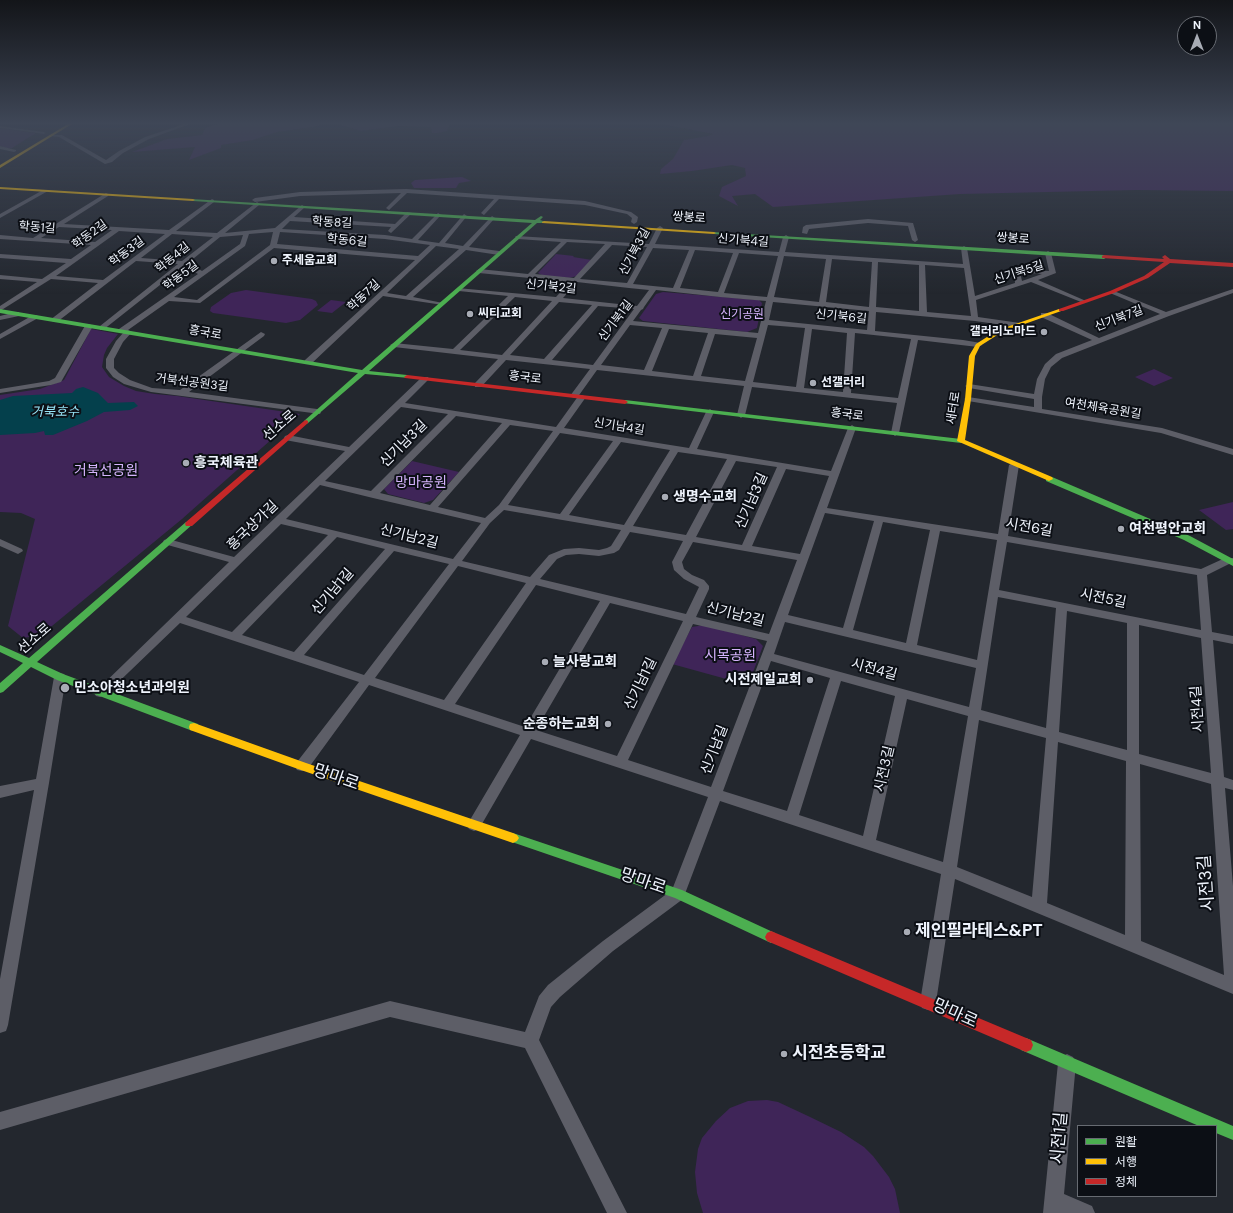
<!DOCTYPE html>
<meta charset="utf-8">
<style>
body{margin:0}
#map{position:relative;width:1233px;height:1213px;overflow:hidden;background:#23272e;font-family:"DM Sans","Noto Sans KR",sans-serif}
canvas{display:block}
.legend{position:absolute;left:1077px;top:1125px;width:140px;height:72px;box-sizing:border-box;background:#0c0f15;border:1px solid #676b72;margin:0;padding:5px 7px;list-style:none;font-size:12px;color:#eff4fd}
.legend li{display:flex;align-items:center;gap:8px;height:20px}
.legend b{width:20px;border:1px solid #676b72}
.north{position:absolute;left:1177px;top:16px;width:40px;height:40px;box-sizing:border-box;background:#0c0f15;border:1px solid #676b72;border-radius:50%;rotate:0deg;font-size:11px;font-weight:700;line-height:16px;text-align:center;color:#eff4fd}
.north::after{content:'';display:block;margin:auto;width:14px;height:18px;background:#a8acb5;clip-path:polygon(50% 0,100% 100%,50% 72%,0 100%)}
</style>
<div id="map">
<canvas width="1233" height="1213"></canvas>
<ul class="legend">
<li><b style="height:5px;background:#4caf50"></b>원활</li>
<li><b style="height:5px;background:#ffc107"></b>서행</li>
<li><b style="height:5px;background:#c62828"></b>정체</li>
</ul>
<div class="north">N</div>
</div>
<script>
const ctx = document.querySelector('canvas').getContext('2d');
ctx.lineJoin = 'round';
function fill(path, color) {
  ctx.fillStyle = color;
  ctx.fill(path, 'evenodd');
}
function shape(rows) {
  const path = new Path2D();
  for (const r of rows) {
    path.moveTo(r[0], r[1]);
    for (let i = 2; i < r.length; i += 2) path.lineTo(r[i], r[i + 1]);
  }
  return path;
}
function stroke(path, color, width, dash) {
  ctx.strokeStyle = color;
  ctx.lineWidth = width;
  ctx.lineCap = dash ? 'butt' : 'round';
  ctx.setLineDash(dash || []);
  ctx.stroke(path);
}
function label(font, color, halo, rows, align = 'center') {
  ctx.font = font + ' "DM Sans","Noto Sans KR",sans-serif';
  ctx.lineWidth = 4;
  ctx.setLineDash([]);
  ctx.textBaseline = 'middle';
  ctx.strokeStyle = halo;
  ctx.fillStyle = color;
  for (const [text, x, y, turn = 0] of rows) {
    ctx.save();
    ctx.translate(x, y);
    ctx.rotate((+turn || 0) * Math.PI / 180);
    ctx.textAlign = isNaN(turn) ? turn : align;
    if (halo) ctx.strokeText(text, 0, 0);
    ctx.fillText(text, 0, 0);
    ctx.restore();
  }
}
fill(shape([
 [217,124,323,124,313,127,277,132,253,140,221,145,221,148,189,160,195,147,132,152,167,139,202,135,205,128],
 [338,124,450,124,447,131,438,133,432,133,431,127,398,126,361,131],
 [662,124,1233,124,1233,191,1136,190,960,194,773,207,755,194,732,196,738,206,719,196,722,187,746,176,745,168,732,165,692,171,660,174,661,169,673,159,684,140,708,136,713,134],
 [0,128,35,133,36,133,12,148,6,148,0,146],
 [462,177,471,181,459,183,456,188,414,188,411,183,415,180],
 [556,254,574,256,573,257,592,260,577,276,569,278,544,276,538,273],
 [246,290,312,299,316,301,318,305,300,320,286,323,213,313,210,311,211,307,231,293],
 [663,292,759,300,762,303,757,328,747,332,643,321,639,318,656,294],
 [331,300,346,302,332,313,317,311],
 [91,329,118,334,107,348,104,355,102,367,109,377,124,386,136,391,155,394,177,396,300,414,182,519,41,635,23,638,8,626,35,519,21,513,0,512,0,395,40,389,64,380],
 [1154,369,1173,378,1154,386,1135,377],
 [412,461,459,472,433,500,424,503,388,494,384,489],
 [1233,502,1233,529,1226,530,1199,510],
 [704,625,756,639,763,646,748,685,672,664,692,627],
 [767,1100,778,1102,808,1116,841,1132,864,1147,873,1156,889,1177,895,1189,900,1213,703,1213,697,1193,695,1172,698,1149,702,1138,716,1121,730,1108,748,1101]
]), '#3f2558');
fill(shape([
 [83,387,98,393,108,403,134,402,138,406,130,410,104,412,87,421,53,435,45,435,44,431,35,433,0,435,0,400,13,396,72,393,76,389]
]), '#04404c');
fill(shape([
 [184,124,190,124,149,139,123,153,112,162,105,164,59,137,48,136,50,135,62,135,106,160,119,151,145,137,184,124],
 [0,126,44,132,46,133,44,134,0,128,0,126],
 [0,146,16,150,16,151,14,152,0,149,0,146],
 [406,189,585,201,631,212,638,217,637,222,634,224,631,222,632,218,627,214,585,205,499,199,484,215,481,213,494,199,407,193,389,210,386,208,401,193,300,196,255,202,252,200,255,198,300,192,406,189],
 [43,190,48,191,0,218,0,214,43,190],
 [106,193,108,194,108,196,64,224,169,230,212,199,214,200,214,202,176,231,217,233,257,202,260,204,259,205,225,233,275,228,302,205,305,207,294,217,395,224,407,212,412,213,391,233,388,231,391,227,290,221,282,229,385,235,412,239,438,213,441,215,440,216,418,240,439,243,464,214,467,216,445,243,463,246,492,216,495,218,494,219,469,247,499,251,502,253,499,255,466,250,413,297,443,303,443,305,383,296,311,364,308,364,304,362,305,360,415,260,274,248,200,303,169,301,128,330,132,332,123,342,114,359,114,368,119,373,130,380,152,388,180,390,261,332,265,334,264,336,189,392,317,409,320,410,321,412,320,414,151,392,124,384,113,377,106,368,106,359,116,341,123,333,119,333,119,329,198,274,184,266,103,330,100,330,100,326,178,264,136,261,57,322,54,322,50,320,98,283,51,279,0,311,0,306,37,282,0,279,0,275,42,279,66,263,0,258,0,254,71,259,91,245,0,239,0,235,33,238,106,193],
 [59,227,112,230,95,242,41,238,59,227],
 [119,231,165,234,103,280,56,276,119,231],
 [273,232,270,245,197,300,174,297,245,246,249,234,273,232],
 [280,232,385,239,430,245,418,256,277,244,280,232],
 [172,234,213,237,182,261,141,258,172,234],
 [243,235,240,244,202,271,188,263,220,237,243,235],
 [436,246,459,249,406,296,387,293,436,246],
 [868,219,913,223,918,240,915,242,912,240,908,226,868,223,809,229,807,234,802,233,803,227,806,225,868,219],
 [660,226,663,228,655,244,779,252,783,237,786,235,789,237,785,252,963,264,961,248,964,246,967,248,975,296,1015,283,1014,269,1049,271,1045,253,1048,251,1051,253,1056,273,1038,280,1086,301,1081,302,1031,282,976,300,978,317,1020,323,1020,327,1017,327,975,321,876,312,875,331,963,340,981,343,982,345,978,347,918,340,899,433,895,436,891,433,897,403,752,387,745,415,741,418,737,415,744,386,597,370,577,398,574,398,570,396,590,369,506,360,481,387,475,387,475,383,498,359,394,347,390,345,394,343,453,349,508,296,459,291,457,290,457,288,556,297,570,282,479,273,476,271,479,269,528,274,561,242,518,239,515,237,516,236,649,244,657,228,660,226],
 [567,242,605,244,574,278,535,274,567,242],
 [612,245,647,247,627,283,580,279,612,245],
 [653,248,689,250,673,288,633,284,653,248],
 [695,250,733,253,718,292,680,288,695,250],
 [739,253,778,256,767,297,724,293,739,253],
 [784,256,826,259,819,302,774,297,784,256],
 [832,259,872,262,869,307,826,302,832,259],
 [878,262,919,265,919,311,876,307,878,262],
 [925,265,964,268,971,316,927,312,925,265],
 [1020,272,1042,274,1022,281,1020,272],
 [577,282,629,288,649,290,637,306,563,298,577,282],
 [656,290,720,297,766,301,758,333,633,321,641,310,643,309,644,307,656,290],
 [515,297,552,301,502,355,460,350,515,297],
 [559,302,592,305,544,359,510,355,559,302],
 [773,302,869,311,867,330,769,320,773,302],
 [598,306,634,309,593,365,552,360,598,306],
 [630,325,662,328,644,370,601,365,630,325],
 [768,325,805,328,796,387,753,382,768,325],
 [669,329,708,333,693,376,652,371,669,329],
 [812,329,847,333,843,392,804,388,812,329],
 [855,333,911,339,898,398,851,393,855,333],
 [715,334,757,338,745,381,701,376,715,334],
 [1233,289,1233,293,1169,316,1062,358,1051,367,1045,379,1042,397,1042,409,1162,428,1233,449,1233,455,1161,433,968,401,964,399,968,397,1034,407,1034,399,969,388,965,386,969,384,1034,394,1037,379,1045,364,1056,354,1092,340,1041,317,1041,313,1047,313,1099,338,1160,314,1110,293,1110,291,1114,291,1166,312,1233,289],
 [16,312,19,312,19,316,0,320,0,316,16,312],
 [33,315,36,315,40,317,0,339,0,334,33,315],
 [86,324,89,324,93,326,61,382,51,385,0,393,0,389,49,381,55,378,86,324],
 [422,377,428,377,429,379,405,403,556,427,579,395,582,395,586,397,564,428,689,448,706,412,710,409,714,412,697,449,831,471,848,428,852,425,856,428,827,508,998,534,1009,465,1014,462,1019,465,1008,536,1201,569,1225,558,1233,558,1233,562,1207,575,1212,632,1233,636,1233,644,1213,640,1224,777,1233,780,1233,790,1225,788,1233,886,1233,994,955,879,936,1002,934,1008,928,1010,922,1008,920,1002,941,874,720,801,683,899,613,951,560,997,551,1007,539,1040,627,1213,607,1213,525,1048,390,1017,0,1130,0,1112,390,1001,525,1032,539,996,548,985,603,941,672,890,708,797,531,739,479,829,474,831,469,829,467,825,520,735,369,685,307,770,302,771,297,770,295,766,297,762,359,682,180,623,104,696,100,697,96,696,94,693,229,562,164,544,163,542,164,540,168,539,234,557,345,451,285,440,284,438,285,436,288,435,349,447,422,377],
 [401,407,448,414,371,491,325,481,401,407],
 [456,416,502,423,430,505,380,493,456,416],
 [510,425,553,431,499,505,485,518,438,507,510,425],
 [560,433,613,441,560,514,508,505,560,433],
 [621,442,670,450,624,525,569,515,621,442],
 [678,452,727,459,686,535,633,526,678,452],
 [736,461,777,467,742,545,696,537,736,461],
 [786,469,829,476,800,554,752,546,786,469],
 [320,485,373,498,481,523,453,559,286,519,320,485],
 [504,510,621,530,611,546,607,548,599,550,579,548,564,549,549,555,530,577,462,561,490,523,504,510],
 [825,513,874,521,843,628,788,615,825,513],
 [883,522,930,530,906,643,853,630,883,522],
 [281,524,328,535,232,632,186,617,281,524],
 [940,531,997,540,977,660,917,645,940,531],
 [630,532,683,541,672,562,674,570,684,579,699,587,686,614,540,579,557,559,566,555,579,554,599,556,614,553,619,550,630,532],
 [337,537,385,549,294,652,242,635,337,537],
 [693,542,797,560,769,634,696,617,709,589,709,586,704,580,692,575,684,569,682,562,693,542],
 [1007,542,1197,575,1201,630,999,590,1007,542],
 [394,551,449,564,364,675,304,655,394,551],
 [458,566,526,583,444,700,375,678,458,566],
 [536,585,600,601,525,727,455,704,536,585],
 [998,597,1056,608,1046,728,981,710,998,597],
 [610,603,683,621,617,756,536,730,610,603],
 [1067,611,1127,623,1127,750,1059,732,1067,611],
 [785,622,976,668,969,707,774,654,785,622],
 [693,624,767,641,711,787,628,760,693,624],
 [1139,625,1201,638,1211,773,1139,754,1139,625],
 [771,661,830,678,787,811,723,791,771,661],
 [841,681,895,696,863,836,799,815,841,681],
 [907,699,968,716,943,862,876,840,907,699],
 [979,720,1046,738,1032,897,957,867,979,720],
 [1058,742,1126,761,1125,935,1047,903,1058,742],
 [1140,764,1211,784,1224,975,1141,941,1140,764],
 [0,539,22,549,23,551,18,554,0,546,0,539],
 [60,673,64,674,66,677,49,783,8,1025,6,1031,0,1033,0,979,34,790,0,798,0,786,36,779,54,677,56,674,60,673],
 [1067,1054,1073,1057,1076,1063,1064,1194,1092,1206,1095,1213,1043,1213,1058,1063,1061,1057,1067,1054]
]), '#5d5e67');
fill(shape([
 [191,199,535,220,541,216,543,217,540,220,546,222,544,223,537,223,369,371,407,375,410,377,409,378,365,374,308,423,306,424,304,423,304,421,358,373,0,313,0,309,362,370,532,223,193,201,191,199],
 [712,232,1104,255,1107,257,1104,259,714,234,712,233,712,232],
 [625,400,961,439,965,441,961,443,623,403,623,401,625,400],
 [1046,477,1052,477,1190,536,1233,559,1233,566,1184,540,1046,481,1046,477],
 [186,522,192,522,193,524,37,662,63,674,198,724,199,727,198,730,194,731,190,730,57,680,31,667,3,692,0,693,0,683,23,663,0,652,0,645,29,658,186,522],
 [513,833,682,890,775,933,777,937,775,941,771,943,675,898,509,841,507,838,509,835,513,833],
 [1026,1038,1233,1126,1233,1140,1216,1133,1216,1126,1199,1126,1021,1050,1019,1045,1021,1040,1026,1038]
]), '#4caf50');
fill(shape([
 [68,124,72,124,0,168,0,165,68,124],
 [0,187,193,199,195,200,193,201,0,189,0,187],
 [544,221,714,232,716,233,714,234,542,223,542,222,544,221],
 [1059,309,1064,310,1002,332,980,346,975,356,971,399,965,440,1052,477,1053,479,1049,481,957,441,965,399,969,356,976,344,998,330,1059,309],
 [194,723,306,763,513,833,517,835,519,838,517,841,513,843,298,769,190,730,189,727,190,724,194,723]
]), '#ffc107');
fill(shape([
 [1104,255,1164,259,1162,257,1165,255,1170,259,1233,263,1233,267,1170,263,1148,278,1114,293,1063,311,1059,311,1059,309,1110,291,1144,276,1164,262,1102,258,1102,256,1104,255],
 [407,375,625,400,628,402,625,404,405,378,404,377,407,375],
 [306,420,308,421,308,423,192,526,186,526,185,524,186,522,304,421,306,420],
 [771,931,1031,1040,1033,1045,1031,1050,1026,1052,767,941,765,937,767,933,771,931]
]), '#c62828');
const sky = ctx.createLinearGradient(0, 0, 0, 294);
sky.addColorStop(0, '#131519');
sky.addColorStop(0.42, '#3f4757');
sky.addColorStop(1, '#3f475700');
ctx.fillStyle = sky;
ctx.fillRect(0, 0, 1233, 294);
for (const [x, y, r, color] of [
 [274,261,4,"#a8acb5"],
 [470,314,4,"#a8acb5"],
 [1044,332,4,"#a8acb5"],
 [813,383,4,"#a8acb5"],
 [186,463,4,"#a8acb5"],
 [665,497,4,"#a8acb5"],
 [1121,529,4,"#a8acb5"],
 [545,662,4,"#a8acb5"],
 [810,680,4,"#a8acb5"],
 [65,688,5,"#a8acb5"],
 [608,724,4,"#a8acb5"],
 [907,932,4,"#a8acb5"],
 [784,1054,4,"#a8acb5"]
]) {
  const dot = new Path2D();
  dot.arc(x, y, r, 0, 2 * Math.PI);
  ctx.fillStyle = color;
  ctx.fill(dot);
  stroke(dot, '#0c0f15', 1.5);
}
label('12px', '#eff4fd', '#0c0f15', [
 ["쌍봉로",689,218,4],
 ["학동8길",332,223,3],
 ["학동1길",37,228,4],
 ["학동2길",90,235,-36],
 ["쌍봉로",1013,239,4],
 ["학동6길",347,241,5],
 ["신기북4길",743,241,4],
 ["학동3길",127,252,-37],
 ["신기북3길",635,252,-62],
 ["학동4길",173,258,-39],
 ["신기북5길",1019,273,-18],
 ["학동5길",181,276,-37],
 ["신기북2길",551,287,6],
 ["학동7길",364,296,-43],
 ["신기북6길",841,317,6],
 ["신기북7길",1119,319,-21],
 ["신기북1길",616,321,-53],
 ["흥국로",205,333,10],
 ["흥국로",525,378,7],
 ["거북선공원3길",192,383,7],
 ["새터로",954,408,-81],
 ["여천체육공원길",1103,409,9],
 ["흥국로",847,415,7],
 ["신기남4길",619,427,9]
]);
label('bold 12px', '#eff4fd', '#0c0f15', [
 ["주세움교회",282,261],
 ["씨티교회",478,314],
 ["갤러리노마드",1036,332,"right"],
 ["선갤러리",821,383]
], 'left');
label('12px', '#d5b3fc', '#0c0f15', [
 ["신기공원",742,315]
]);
label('italic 13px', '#97e4f7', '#0c0f15', [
 ["거북호수",55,413]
]);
label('14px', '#eff4fd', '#0c0f15', [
 ["선소로",280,426,-41],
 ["신기남3길",404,444,-45],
 ["신기남3길",752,501,-66],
 ["흥국상가길",253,526,-44],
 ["시전6길",1029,528,10],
 ["신기남2길",409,537,14],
 ["신기남1길",333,592,-49],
 ["시전5길",1103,599,11],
 ["신기남2길",735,615,14],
 ["선소로",35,639,-41],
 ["시전4길",874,670,15],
 ["신기남1길",641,684,-64],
 ["시전4길",1198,709,-94],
 ["신기남길",715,750,-69],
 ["시전3길",885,769,-77]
]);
label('bold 14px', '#eff4fd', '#0c0f15', [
 ["흥국체육관",194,463],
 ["생명수교회",673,497],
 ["여천평안교회",1129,529],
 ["늘사랑교회",553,662],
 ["시전제일교회",802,680,"right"],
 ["민소아청소년과의원",74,688],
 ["순종하는교회",600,724,"right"]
], 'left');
label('14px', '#d5b3fc', '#0c0f15', [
 ["거북선공원",106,471],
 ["망마공원",421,483],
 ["시목공원",730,656]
]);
label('17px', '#eff4fd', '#0c0f15', [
 ["망마로",336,778,19],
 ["망마로",643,882,19],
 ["시전3길",1207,883,-94],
 ["망마로",955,1014,24],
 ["시전1길",1060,1138,-85]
]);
label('bold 17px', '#eff4fd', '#0c0f15', [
 ["제인필라테스&PT",915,932],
 ["시전초등학교",792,1054]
], 'left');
</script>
